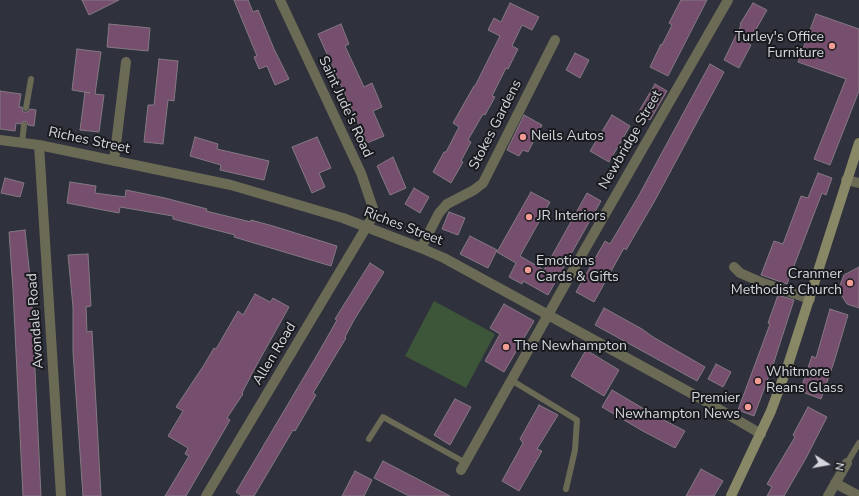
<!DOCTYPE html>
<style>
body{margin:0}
#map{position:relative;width:859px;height:496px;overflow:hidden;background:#2f313c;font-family:"Nunito Sans",sans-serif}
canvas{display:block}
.north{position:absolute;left:807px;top:444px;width:40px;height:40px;-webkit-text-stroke:3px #191a1e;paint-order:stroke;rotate:101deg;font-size:11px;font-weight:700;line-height:16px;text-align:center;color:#d5d6dd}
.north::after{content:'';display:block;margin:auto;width:14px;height:18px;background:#d5d6dd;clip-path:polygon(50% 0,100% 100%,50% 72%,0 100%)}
</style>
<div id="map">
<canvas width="859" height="496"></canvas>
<div class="north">N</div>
</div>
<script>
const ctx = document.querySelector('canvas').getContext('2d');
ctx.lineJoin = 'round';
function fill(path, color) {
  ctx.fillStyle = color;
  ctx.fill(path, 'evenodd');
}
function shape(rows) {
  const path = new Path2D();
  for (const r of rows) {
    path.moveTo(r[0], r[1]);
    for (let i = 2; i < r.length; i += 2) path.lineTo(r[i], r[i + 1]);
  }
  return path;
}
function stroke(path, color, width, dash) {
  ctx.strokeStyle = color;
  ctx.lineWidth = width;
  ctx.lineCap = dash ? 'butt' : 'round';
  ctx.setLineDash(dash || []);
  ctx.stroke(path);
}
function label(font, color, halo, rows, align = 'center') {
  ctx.font = font + ' "Nunito Sans",sans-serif';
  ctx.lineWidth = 4;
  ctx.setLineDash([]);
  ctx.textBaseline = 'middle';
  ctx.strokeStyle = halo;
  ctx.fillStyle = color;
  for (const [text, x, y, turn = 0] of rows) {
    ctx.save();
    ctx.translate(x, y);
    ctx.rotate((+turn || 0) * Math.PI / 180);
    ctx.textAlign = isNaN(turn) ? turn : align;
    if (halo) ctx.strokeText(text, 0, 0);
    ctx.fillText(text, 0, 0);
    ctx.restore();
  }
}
fill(shape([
 [434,301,495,334,466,388,405,356]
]), '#3d5539');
const building = shape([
 [82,0,119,0,89,15,82,0],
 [234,0,248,0,253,12,258,10,274,49,289,79,275,85,267,66,259,69,254,57,257,56,234,0],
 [681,0,707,0,668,76,650,67,661,44,662,45,672,25,669,23,681,0],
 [510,3,539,17,532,30,522,25,512,46,518,49,508,69,506,68,492,96,495,97,485,115,483,114,468,140,471,142,461,161,463,162,451,183,433,172,444,152,446,152,459,127,453,123,474,86,475,86,500,36,488,30,494,18,501,22,510,3],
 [753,3,767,10,748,43,751,45,739,68,724,60,741,25,740,24,753,3],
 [816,14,859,29,859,91,830,165,814,159,846,79,798,62,816,14],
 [109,24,150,28,148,51,107,47,109,24],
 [341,24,349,44,345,46,364,87,372,83,382,107,373,111,384,136,367,143,318,34,341,24],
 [77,49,101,52,95,94,104,95,99,132,80,130,85,92,90,93,72,90,77,49],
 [575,53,589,60,580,78,566,70,575,53],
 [159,59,178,61,174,101,168,100,163,144,144,142,148,105,154,105,159,59],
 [710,64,724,72,654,202,626,250,624,248,594,302,576,292,605,241,610,244,638,197,710,64],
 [655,84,667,91,650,120,638,113,655,84],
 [0,91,21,94,19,107,22,107,23,112,28,112,30,109,36,110,34,126,28,125,27,122,24,121,20,124,16,123,15,131,0,129,0,91],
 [524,115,542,125,528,152,523,150,519,156,507,150,524,115],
 [612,115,630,126,609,162,590,151,612,115],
 [195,137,218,144,217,149,269,161,264,180,220,170,221,165,190,156,195,137],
 [317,137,331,168,319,173,325,187,312,193,292,147,317,137],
 [393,157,406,188,390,195,377,166,393,157],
 [818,173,832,178,826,195,822,193,787,284,761,275,774,241,783,244,801,196,808,198,818,173],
 [5,178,24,183,20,197,1,193,5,178],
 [70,182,96,186,95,193,125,197,126,190,165,198,207,209,206,211,251,222,251,220,273,226,337,246,331,266,234,237,235,235,173,219,173,216,120,207,119,213,67,203,70,182],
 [414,188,429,197,420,213,405,204,414,188],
 [531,192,550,202,520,256,544,270,587,193,601,201,548,295,523,281,522,284,509,277,516,263,497,252,531,192],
 [449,212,465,218,458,235,442,229,449,212],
 [25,230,31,286,41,496,23,496,13,290,9,232,25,230],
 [470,236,497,250,488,268,460,254,470,236],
 [88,254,91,306,86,307,87,332,92,331,101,496,83,496,73,352,73,307,68,255,88,254],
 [370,263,384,272,354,320,345,337,346,338,313,393,316,395,295,431,293,430,254,496,242,496,236,492,320,350,337,320,335,319,370,263],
 [859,267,859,308,847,304,838,290,844,275,859,267],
 [255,294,270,302,273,298,289,307,255,368,242,393,243,394,227,418,230,420,186,496,165,496,189,456,185,454,188,448,168,436,183,411,176,407,204,365,214,348,216,349,238,311,243,315,255,294],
 [778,295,794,300,773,365,754,416,738,410,770,324,768,323,778,295],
 [504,304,534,321,504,372,485,361,500,334,490,328,504,304],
 [604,308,642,329,653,337,705,367,697,381,595,325,604,308],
 [830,309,848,315,834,362,821,399,800,391,812,356,816,358,830,309],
 [586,350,619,370,604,396,571,376,586,350],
 [716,364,731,372,723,387,708,379,716,364],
 [612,390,656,416,685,431,675,448,641,430,602,407,612,390],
 [455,399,471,407,450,445,434,435,455,399],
 [539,405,558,415,537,449,542,451,519,491,502,481,523,443,520,439,539,405],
 [808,407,827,417,806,458,784,496,767,496,772,487,767,484,795,437,793,435,808,407],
 [383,461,450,496,409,496,374,478,383,461],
 [701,469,723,481,714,496,686,496,701,469],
 [355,471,372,480,364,496,342,496,355,471]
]);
fill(building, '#764f6e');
stroke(building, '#847982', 1);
stroke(shape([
 [26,108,31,79],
 [22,143,24,125],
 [511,380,577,420,575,450,566,489],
 [369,439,383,417,466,463],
 [847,463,859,443]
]), '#6a6a55', 6);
stroke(shape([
 [0,140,39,145,231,185,343,218,421,248,444,258,700,398,761,434],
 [39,145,61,496],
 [114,161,126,62],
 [846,180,859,183],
 [421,248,439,213,447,204,474,190,483,183,555,40],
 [734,267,740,273,763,283,810,299],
 [461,470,585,249,728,0],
 [835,483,859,496],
 [206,496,373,216,373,208,361,173,280,0],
 [828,496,847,463]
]), '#6a6a55', 10);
stroke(shape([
 [731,496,771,411,788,365,859,143]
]), '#888867', 10);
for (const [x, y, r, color] of [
 [832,46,4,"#f59b96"],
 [523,137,4,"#f59b96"],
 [529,217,4,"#f59b96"],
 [528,270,4,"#f59b96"],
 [850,283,4,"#f59b96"],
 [506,347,4,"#f59b96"],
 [758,381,4,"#f59b96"],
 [748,407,4,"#f59b96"]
]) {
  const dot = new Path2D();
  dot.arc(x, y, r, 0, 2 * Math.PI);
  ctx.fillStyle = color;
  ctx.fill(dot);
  stroke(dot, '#191a1e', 1.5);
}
label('14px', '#d5d6dd', '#191a1e', [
 ["Turley's Office",824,38,"right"],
 ["Furniture",824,54,"right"],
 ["Neils Autos",531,137],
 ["JR Interiors",537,217],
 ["Emotions",536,262],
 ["Cards & Gifts",536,278],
 ["Cranmer",842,275,"right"],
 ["Methodist Church",842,291,"right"],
 ["The Newhampton",514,347],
 ["Whitmore",766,373],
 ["Reans Glass",766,389],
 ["Premier",740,399,"right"],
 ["Newhampton News",740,415,"right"]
], 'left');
label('14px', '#d5d6dd', '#191a1e', [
 ["Saint Jude's Road",345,107,65],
 ["Stokes Gardens",496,125,-63],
 ["Newbridge Street",631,140,-60],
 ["Riches Street",89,141,12],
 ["Riches Street",403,227,21],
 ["Avondale Road",36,321,-94],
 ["Allen Road",275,354,-59]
]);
</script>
